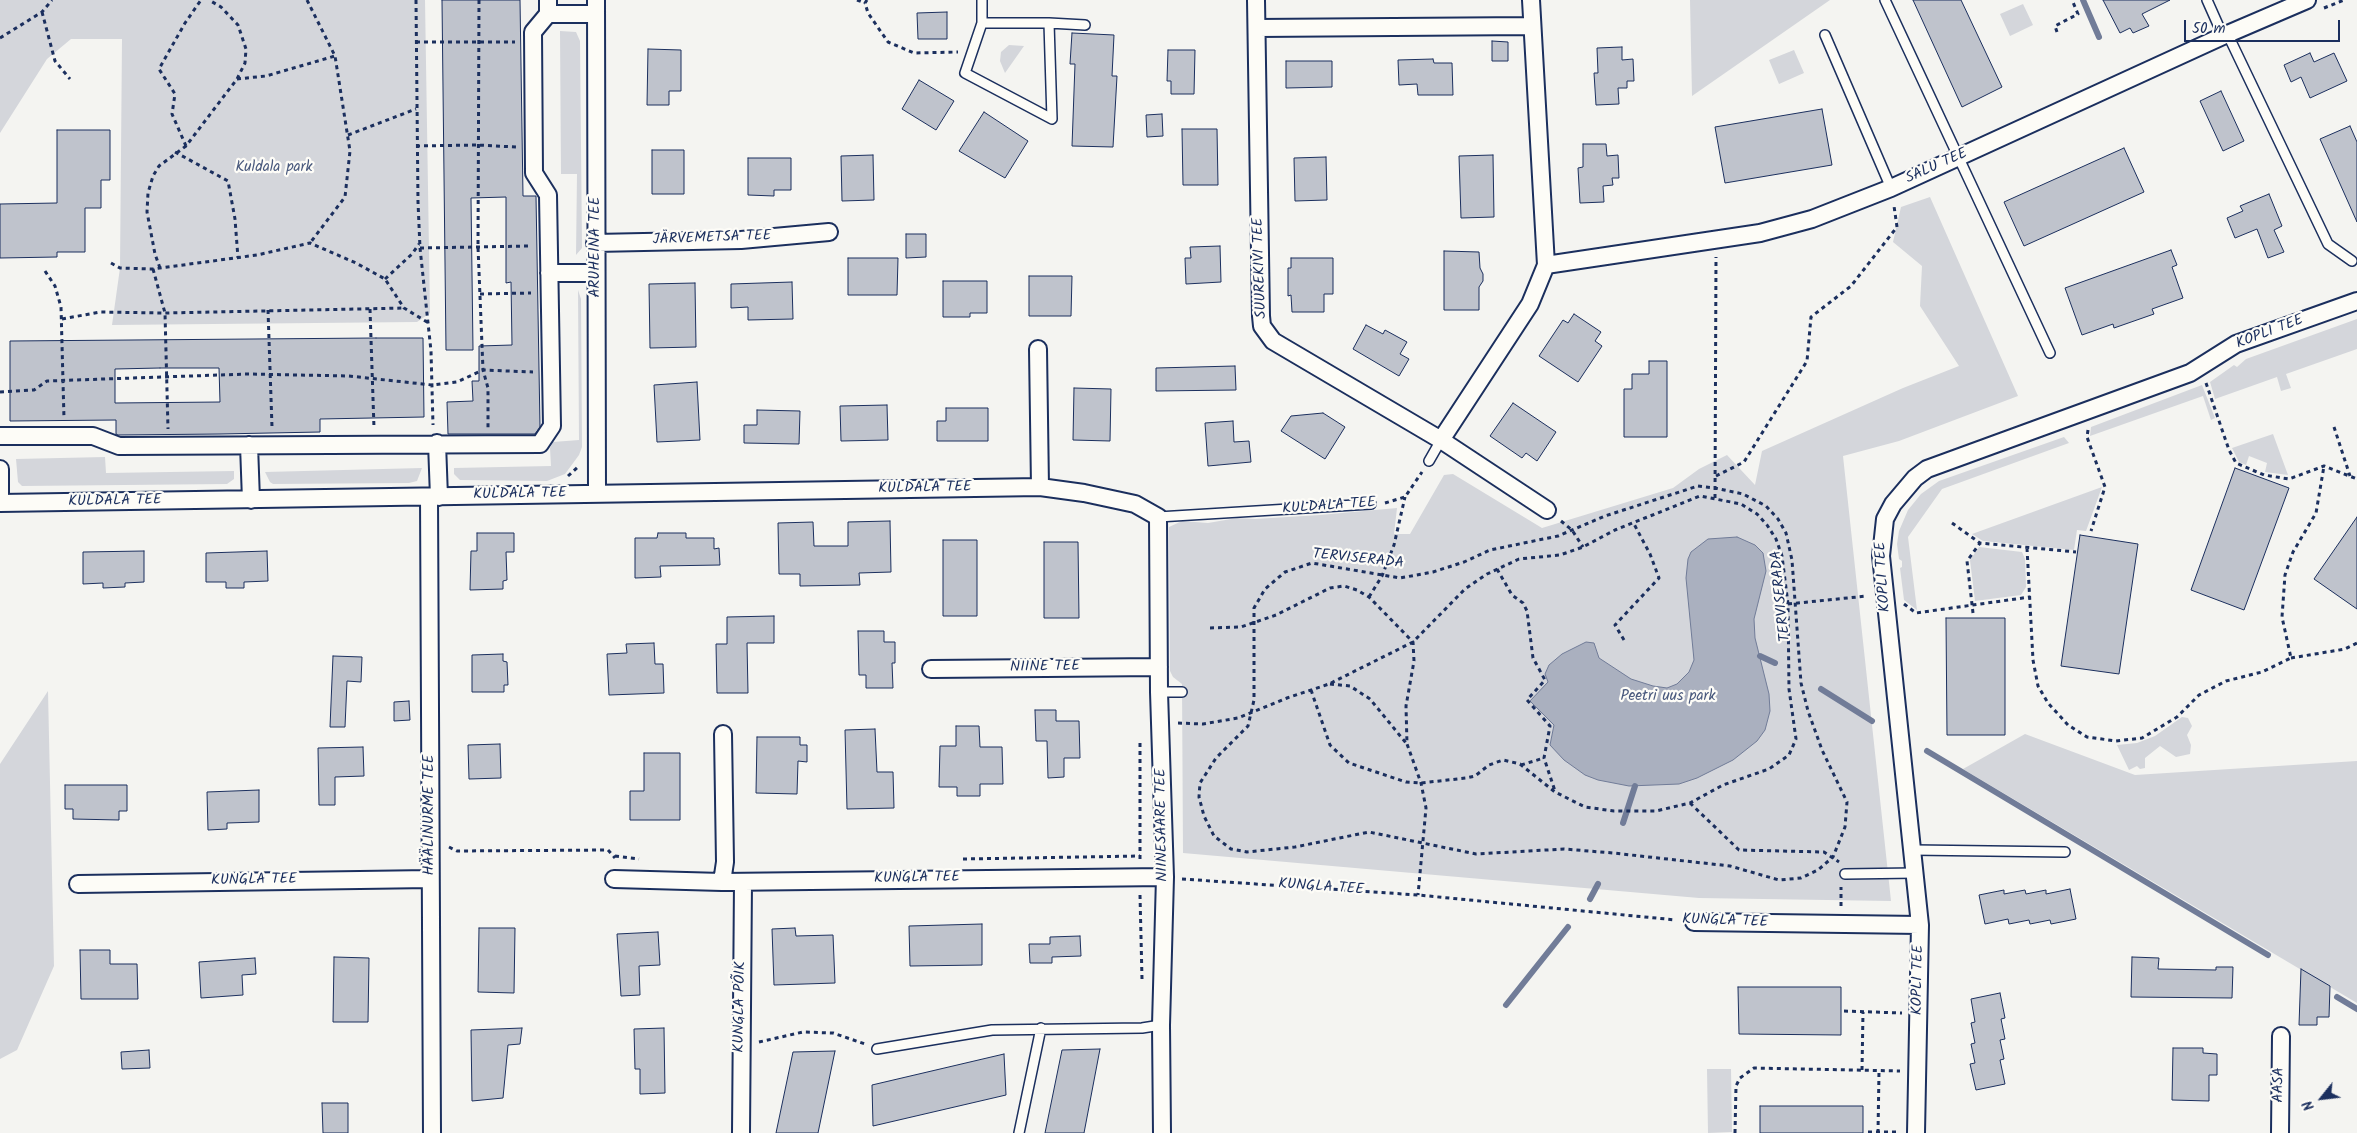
<!DOCTYPE html>
<meta charset="utf-8">
<style>
body{margin:0}
#map{position:relative;width:2357px;height:1133px;overflow:hidden;background:#f4f4f1;font-family:Kalam,sans-serif}
canvas{display:block}
.north{position:absolute;left:2297px;top:1073px;width:50px;height:50px;-webkit-text-stroke:4px #fdfcf7;paint-order:stroke;rotate:241deg;font-size:14px;font-weight:700;line-height:20px;text-align:center;color:#1b2f5e}
.north::after{content:'';display:block;margin:auto;width:18px;height:22px;background:#1b2f5e;clip-path:polygon(50% 0,100% 100%,50% 72%,0 100%)}
.scale{position:absolute;left:2184px;top:20px;width:156px;height:22px;box-sizing:border-box;border:2px solid #1b2f5e;border-top:0;padding-left:6px;font-size:15px;line-height:18px;white-space:nowrap;color:#1b2f5e;-webkit-text-stroke:4px #fdfcf7;paint-order:stroke}
</style>
<div id="map">
<canvas width="2357" height="1133"></canvas>
<div class="north">N</div>
<div class="scale">50 m</div>
</div>
<script>
const ctx = document.querySelector('canvas').getContext('2d');
ctx.lineJoin = 'round';
function fill(path, color) {
  ctx.fillStyle = color;
  ctx.fill(path, 'evenodd');
}
function shape(rows) {
  const path = new Path2D();
  for (const r of rows) {
    path.moveTo(r[0], r[1]);
    for (let i = 2; i < r.length; i += 2) path.lineTo(r[i], r[i + 1]);
  }
  return path;
}
function stroke(path, color, width, dash) {
  ctx.strokeStyle = color;
  ctx.lineWidth = width;
  ctx.lineCap = dash ? 'butt' : 'round';
  ctx.setLineDash(dash || []);
  ctx.stroke(path);
}
function label(font, color, halo, rows, align = 'center') {
  ctx.font = font + ' Kalam,sans-serif';
  ctx.lineWidth = 4.5;
  ctx.setLineDash([]);
  ctx.textBaseline = 'middle';
  ctx.strokeStyle = halo;
  ctx.fillStyle = color;
  for (const [text, x, y, turn = 0] of rows) {
    ctx.save();
    ctx.translate(x, y);
    ctx.rotate((+turn || 0) * Math.PI / 180);
    ctx.textAlign = isNaN(turn) ? turn : align;
    if (halo) ctx.strokeText(text, 0, 0);
    ctx.fillText(text, 0, 0);
    ctx.restore();
  }
}
fill(shape([
 [0,0,425,0,430,313,417,322,112,325,120,268,122,39,71,39,47,59,0,133],
 [1690,0,1830,0,1692,96],
 [2023,4,2033,25,2010,36,2000,14],
 [560,31,576,32,580,41,582,248,576,255,577,174,561,174],
 [1009,45,1024,46,1005,73,1000,61,1001,52],
 [1794,50,1804,73,1779,84,1769,60],
 [1930,197,2018,396,1899,441,1843,456,1891,901,1699,898,1183,853,1182,684,1173,677,1170,671,1169,527,1182,521,1208,523,1237,518,1255,519,1320,515,1397,508,1394,534,1410,534,1444,475,1453,474,1542,528,1673,488,1699,469,1727,455,1755,485,1762,451,1903,388,1959,366,1920,306,1922,266,1893,242,1901,207],
 [578,290,581,299,582,447,579,455,565,474,547,481,460,480,454,474,454,468,551,466,550,448,553,442,579,440],
 [2357,319,2357,349,2286,374,2291,388,2281,391,2277,377,2215,399,2210,382,2234,365,2237,367,2246,359],
 [2202,385,2215,418,2211,420,2203,396,2090,436,2091,427],
 [2273,434,2288,475,2265,472,2267,463,2249,456,2246,465,2239,462,2232,448],
 [2064,437,2069,443,1942,489,1908,537,1917,610,1904,600,1900,568,1902,567,1902,561,1899,559,1897,544,1899,531,1908,510,1921,494,1939,481],
 [105,457,106,473,234,471,234,479,227,484,22,486,18,482,16,459],
 [422,468,417,481,409,483,273,484,270,482,265,472],
 [2102,487,2086,531,2077,530,2074,550,1983,541,1972,534],
 [1979,547,2022,552,2025,559,2026,587,2021,595,1975,601,1970,560],
 [48,691,54,966,17,1050,0,1059,0,764],
 [2182,717,2188,718,2192,726,2187,735,2191,745,2190,754,2176,757,2160,746,2145,758,2145,768,2140,769,2137,766,2129,770,2117,745,2137,743,2155,736],
 [2025,734,2135,775,2357,761,2357,1003,1963,769],
 [1707,1069,1731,1069,1732,1132,1708,1133]
]), '#d4d6db');
const water = shape([
 [1737,537,1755,545,1763,553,1766,571,1754,619,1755,638,1769,694,1770,711,1765,730,1757,741,1733,760,1697,778,1679,784,1629,786,1598,780,1585,775,1564,760,1550,745,1554,725,1530,701,1548,682,1545,674,1549,665,1562,654,1586,642,1594,643,1599,658,1631,679,1653,686,1667,688,1677,684,1689,672,1694,660,1686,578,1688,559,1691,552,1708,539,1737,537]
]);
fill(water, '#aab0bf');
stroke(water, '#717c98', 1);
stroke(shape([
 [2083,0,2099,37],
 [1760,656,1775,663],
 [1821,689,1872,721],
 [1927,751,2268,955],
 [1623,823,1635,786],
 [1590,899,1598,884],
 [2337,997,2357,1009],
 [1506,1005,1568,927]
]), '#717c98', 6);
const building = shape([
 [442,0,520,0,523,196,536,196,540,427,535,434,448,434,447,402,473,401,472,381,479,381,479,346,512,345,511,282,506,283,506,197,471,198,473,350,446,350,442,0],
 [1913,0,1961,0,2002,87,1962,107,1913,0],
 [2103,0,2170,0,2142,14,2149,26,2133,33,2130,28,2120,33,2103,0],
 [947,12,947,39,918,39,917,13,947,12],
 [1072,33,1114,35,1112,76,1117,76,1113,147,1072,146,1075,64,1070,64,1072,33],
 [1492,41,1508,42,1508,61,1492,61,1492,41],
 [1622,47,1622,60,1633,59,1634,81,1627,81,1627,88,1618,88,1619,104,1596,105,1594,73,1598,73,1597,48,1622,47],
 [648,49,681,50,681,91,669,91,669,105,647,105,648,49],
 [1168,50,1195,50,1194,94,1171,94,1171,81,1167,81,1168,50],
 [2310,53,2314,62,2334,53,2347,81,2310,98,2301,77,2291,82,2284,65,2310,53],
 [1433,59,1434,63,1452,63,1453,95,1418,95,1417,84,1399,85,1398,60,1433,59],
 [1286,61,1332,61,1332,87,1286,88,1286,61],
 [919,80,954,101,936,130,902,109,919,80],
 [2221,91,2244,141,2223,151,2200,101,2221,91],
 [1822,109,1832,165,1725,183,1715,127,1822,109],
 [984,112,1028,141,1005,178,959,151,984,112],
 [1162,114,1163,136,1147,137,1146,115,1162,114],
 [2350,126,2357,142,2357,222,2320,139,2350,126],
 [1182,129,1217,129,1218,185,1183,185,1182,129],
 [57,130,110,130,110,180,101,180,101,208,85,208,85,252,57,252,57,257,0,258,0,204,57,203,57,130],
 [1583,144,1606,144,1607,156,1618,155,1619,178,1612,178,1613,185,1603,186,1604,202,1580,203,1578,168,1583,167,1583,144],
 [2124,148,2144,192,2024,246,2004,202,2124,148],
 [652,150,684,150,684,194,652,194,652,150],
 [873,155,874,200,842,201,841,156,873,155],
 [1493,155,1494,217,1461,218,1459,156,1493,155],
 [1326,157,1327,200,1295,201,1294,158,1326,157],
 [748,158,791,158,791,190,774,190,774,196,748,195,748,158],
 [2269,194,2282,226,2274,230,2284,252,2268,258,2257,229,2235,238,2227,218,2243,211,2240,206,2269,194],
 [906,234,926,234,926,257,906,258,906,234],
 [1220,246,1221,282,1186,284,1185,258,1191,258,1190,247,1220,246],
 [2171,250,2177,265,2172,267,2183,298,2152,309,2154,314,2114,328,2113,324,2082,335,2065,288,2171,250],
 [1444,251,1479,252,1480,268,1483,274,1483,281,1479,287,1479,310,1444,310,1444,251],
 [848,258,898,258,897,295,848,295,848,258],
 [1291,258,1333,258,1333,294,1324,294,1324,312,1292,312,1291,295,1288,296,1288,268,1291,268,1291,258],
 [1029,276,1072,276,1071,316,1029,316,1029,276],
 [943,281,987,281,987,313,970,313,970,317,943,317,943,281],
 [792,282,793,319,748,320,748,307,731,308,731,284,792,282],
 [695,283,696,347,650,348,649,284,695,283],
 [1574,314,1601,332,1595,341,1602,346,1578,382,1539,356,1563,320,1568,323,1574,314],
 [1366,325,1383,334,1385,330,1407,342,1400,354,1409,359,1399,376,1353,349,1366,325],
 [376,338,423,338,424,417,320,419,320,432,220,434,118,435,116,434,116,420,10,421,10,341,376,338],
 [160,368,219,368,220,402,115,403,115,369,160,368],
 [1649,361,1667,361,1667,437,1624,437,1624,389,1632,389,1632,374,1649,374,1649,361],
 [1235,366,1236,390,1156,391,1156,368,1235,366],
 [697,382,700,440,657,442,654,385,697,382],
 [1074,388,1111,389,1110,441,1073,440,1074,388],
 [1513,403,1556,432,1537,461,1526,453,1522,458,1490,436,1513,403],
 [887,405,888,440,841,441,840,406,887,405],
 [946,408,988,408,988,441,937,441,937,421,946,421,946,408],
 [757,410,800,411,799,444,744,443,744,425,757,425,757,410],
 [1323,413,1345,427,1325,459,1281,431,1291,416,1323,413],
 [1233,421,1234,442,1249,441,1251,462,1208,466,1205,423,1233,421],
 [2235,468,2289,488,2244,610,2191,590,2235,468],
 [2357,517,2357,609,2314,579,2357,517],
 [890,521,891,572,859,573,860,585,800,586,800,574,779,574,778,523,813,522,814,546,848,546,848,522,890,521],
 [477,533,514,533,514,552,506,552,507,580,503,581,503,589,470,590,471,551,477,551,477,533],
 [658,533,686,533,686,538,714,538,714,549,719,548,720,565,660,566,661,577,635,578,635,538,657,538,658,533],
 [2080,535,2138,544,2119,674,2061,666,2080,535],
 [943,540,977,540,977,616,943,616,943,540],
 [1044,542,1078,542,1079,618,1044,618,1044,542],
 [144,551,144,582,125,583,125,587,103,588,103,583,83,584,83,552,144,551],
 [267,551,268,581,244,582,244,588,226,588,226,582,206,582,206,553,267,551],
 [774,616,774,643,747,643,748,693,717,693,716,644,727,644,727,617,774,616],
 [1946,618,2005,618,2005,735,1947,735,1946,618],
 [858,631,884,631,884,642,895,642,895,663,892,663,893,688,866,688,866,675,859,675,858,631],
 [654,643,655,664,663,664,664,693,609,695,607,654,627,653,626,644,654,643],
 [503,654,503,661,507,662,508,685,504,685,504,692,472,692,472,655,503,654],
 [333,656,362,657,361,682,347,681,345,727,330,727,333,656],
 [409,701,410,720,394,721,394,702,409,701],
 [1035,710,1056,710,1056,721,1079,721,1080,758,1064,758,1064,777,1048,778,1047,741,1036,741,1035,710],
 [956,726,979,726,980,747,1002,747,1003,784,980,784,980,796,957,796,957,787,939,787,940,746,956,746,956,726],
 [875,729,877,772,893,772,894,808,847,809,845,730,875,729],
 [757,737,800,737,800,745,807,745,807,762,798,761,797,794,756,793,757,737],
 [500,744,501,778,469,779,468,745,500,744],
 [363,747,364,776,335,777,335,805,319,805,318,748,363,747],
 [644,753,680,753,680,820,630,820,630,791,644,791,644,753],
 [65,785,127,785,127,811,119,811,119,820,73,819,73,809,65,809,65,785],
 [259,790,259,822,227,823,227,829,208,830,207,792,259,790],
 [2070,889,2076,919,2051,924,2050,920,2030,924,2029,920,2009,924,2008,919,1985,924,1979,895,2004,890,2004,894,2025,890,2026,894,2046,890,2046,894,2070,889],
 [982,924,982,965,910,966,909,926,982,924],
 [479,928,515,928,514,993,478,992,479,928],
 [795,928,796,936,833,935,835,983,774,985,772,929,795,928],
 [658,932,660,965,639,966,640,995,621,996,617,934,658,932],
 [1080,936,1081,956,1052,957,1052,963,1030,963,1029,944,1050,944,1050,937,1080,936],
 [80,950,110,950,110,964,137,964,138,999,81,999,80,950],
 [334,957,369,958,368,1022,333,1022,334,957],
 [2132,957,2159,958,2158,969,2216,970,2216,967,2233,967,2232,998,2131,997,2132,957],
 [255,958,256,974,242,975,243,995,201,998,199,962,255,958],
 [2301,969,2330,986,2329,1017,2317,1017,2317,1025,2299,1025,2301,969],
 [1738,987,1841,987,1841,1035,1739,1034,1738,987],
 [2000,993,2005,1018,2001,1019,2005,1039,2000,1040,2004,1059,2000,1060,2005,1084,1976,1090,1970,1064,1975,1063,1971,1044,1975,1043,1971,1023,1975,1022,1971,999,2000,993],
 [522,1028,520,1044,508,1045,503,1098,472,1101,471,1030,522,1028],
 [664,1028,665,1093,640,1094,640,1069,635,1069,634,1029,664,1028],
 [2173,1048,2203,1048,2203,1053,2217,1054,2217,1075,2209,1075,2209,1101,2172,1100,2173,1048],
 [1100,1049,1084,1133,1045,1133,1062,1050,1100,1049],
 [149,1050,150,1068,122,1069,121,1052,149,1050],
 [835,1051,818,1133,776,1133,793,1052,835,1051],
 [1004,1054,1006,1095,873,1126,872,1085,1004,1054],
 [322,1103,348,1103,348,1133,323,1133,322,1103],
 [1760,1106,1863,1106,1863,1133,1760,1133,1760,1106]
]);
fill(building, '#bfc3cc');
stroke(building, '#1b2f5e', 1);
const lane = shape([
 [982,0,982,23,965,73,1052,119,1049,23,982,23],
 [1885,0,2050,353],
 [2207,0,2223,36],
 [1049,23,1085,25],
 [1825,35,1891,188],
 [2228,35,2328,244,2352,261],
 [1429,461,1441,440],
 [1158,517,1371,504],
 [1159,692,1182,692],
 [1913,850,2065,852],
 [1845,874,1915,873],
 [877,1049,992,1030,1142,1028,1161,1025],
 [1019,1133,1041,1028]
]);
const street = shape([
 [596,0,597,493],
 [1256,0,1261,316,1262,326,1273,341,1441,440,1530,304,1546,265,1531,0],
 [548,14,596,14],
 [1257,28,1531,26],
 [595,243,741,240,829,232],
 [1546,265,1760,233,1812,219,1891,188,2223,36,2307,0],
 [549,273,595,273],
 [1038,349,1040,487],
 [0,436,93,436,119,446,540,444,552,426,548,195,534,173,533,32,548,14,548,0],
 [1441,440,1547,510],
 [437,443,439,497],
 [249,445,251,500],
 [0,469,0,503],
 [429,497,432,1133],
 [0,503,1040,487,1084,493,1135,504,1158,517,1159,692,1165,877,1161,1025,1162,1133],
 [931,669,1159,667],
 [614,879,722,882,1165,877],
 [722,882,725,862,723,734],
 [78,884,430,879],
 [1694,922,1920,925],
 [741,1133,743,882],
 [1916,1133,1920,925,1881,556,1885,519,1893,504,1915,478,1927,469,2190,373,2236,344,2357,301],
 [2280,1133,2281,1036]
]);
stroke(lane, '#1b2f5e', 12);
stroke(street, '#1b2f5e', 20);
stroke(shape([
 [307,0,335,56,350,151,345,197,310,243],
 [416,0,418,202,420,248,431,351,433,425],
 [479,0,478,247,483,370,488,388,488,428],
 [857,0,865,3],
 [867,0,865,3,868,13,888,42,914,53,958,52],
 [2324,8,2344,0],
 [42,12,55,61,70,79],
 [2057,32,2055,26,2078,14,2072,0],
 [0,38,42,12,52,0],
 [416,42,515,42],
 [237,79,266,76,335,56],
 [348,135,416,109],
 [186,146,172,114,175,94,159,69,185,23,201,0],
 [416,146,477,145,516,147],
 [175,152,228,181,235,219,238,258],
 [420,248,530,246],
 [111,263,120,268,153,269,257,255,310,243,356,263,385,279,404,308,427,322],
 [160,268,155,254,147,212,148,193,153,176,159,166,186,146,237,79,245,63,246,49,238,25,221,7,209,0],
 [153,269,165,313,168,429],
 [45,271,55,286,61,307,64,419],
 [385,279,412,254,419,244],
 [480,294,531,293],
 [370,309,374,428],
 [268,310,272,427],
 [62,319,100,312,165,313,404,308],
 [2206,383,2229,450,2236,463,2264,475,2289,479,2324,466,2357,479],
 [0,392,34,390,47,381,248,374,349,376,432,385,457,382,483,370,533,372],
 [2334,427,2350,476],
 [2088,430,2087,437,2105,487,2091,531],
 [568,476,578,467],
 [1716,476,1744,462,1807,361,1811,317,1851,286,1897,227,1894,206],
 [1698,486,1715,488,1743,494,1766,506,1778,519,1786,533,1792,560,1801,683,1808,711,1822,750,1847,802,1845,827,1833,857,1818,870,1801,878,1779,880,1730,866,1613,853,1564,849,1476,854,1369,832,1295,847,1247,852,1231,849,1214,836,1204,816,1199,797,1200,783,1216,758,1248,726,1254,700,1254,608,1265,589,1285,572,1312,563,1400,578,1433,572,1464,562,1490,550,1558,536,1605,516,1698,486],
 [1715,498,1716,257],
 [1385,503,1405,497,1422,472],
 [1561,521,1572,530,1583,547],
 [1952,523,1980,543],
 [2027,548,2033,660,2038,686,2048,703,2068,725,2087,737,2116,741,2142,738,2177,717,2199,695,2226,681,2262,672,2291,658,2282,617,2285,575,2293,552,2316,513,2324,466],
 [1497,569,1512,595,1523,603,1527,611,1533,658,1545,680,1527,700,1550,726,1544,758,1555,791],
 [1369,597,1382,576,1394,545,1405,497],
 [1788,604,1867,596],
 [1904,604,1916,613,2030,597],
 [1973,613,1967,561,1980,543,2076,552],
 [1210,628,1241,627,1276,615,1330,588,1344,586,1357,590,1369,597,1413,642,1414,661,1406,706,1407,744,1421,783,1426,808,1418,895],
 [1624,640,1615,625,1659,578,1650,554,1634,524],
 [2291,658,2345,649,2357,643],
 [1330,684,1350,686,1370,699,1406,743],
 [1178,723,1203,724,1238,718,1287,698,1329,684,1413,642,1465,589,1487,574,1519,559,1560,555,1583,547,1615,530,1700,496,1741,504,1757,514,1767,525,1776,539,1782,556,1788,604,1789,689,1796,739,1789,755,1769,769,1723,785,1690,803,1656,811,1614,811,1585,807,1555,792,1520,764,1503,760,1489,765,1475,776,1466,778,1421,783,1406,782,1349,763,1330,745,1311,690],
 [1521,765,1544,758],
 [1690,803,1739,850,1824,852,1839,862],
 [449,847,457,851,608,850,615,858],
 [615,856,639,859],
 [963,859,1140,856],
 [1140,859,1140,740],
 [1182,879,1418,895,1676,920],
 [1140,895,1142,979],
 [1841,906,1841,887],
 [1844,1011,1902,1013],
 [759,1042,803,1032,833,1033,865,1044],
 [1862,1070,1863,1012],
 [1868,1132,1897,1132],
 [1735,1133,1736,1086,1740,1078,1754,1068,1900,1071],
 [1878,1133,1879,1071]
]), '#1b2f5e', 3, [4, 4]);
stroke(lane, '#fdfcf7', 9);
stroke(street, '#fdfcf7', 16);
label('15px', '#1b2f5e', '#fdfcf7', [
 ["SALU TEE",1937,167,-24],
 ["JÄRVEMETSA TEE",712,239,-2],
 ["ARUHEINA TEE",596,247,-90],
 ["SUUREKIVI TEE",1261,268,-92],
 ["KOPLI TEE",2270,333,-21],
 ["KULDALA TEE",925,489,-1],
 ["KULDALA TEE",520,495,-1],
 ["KULDALA TEE",115,502,-1],
 ["KULDALA TEE",1329,507,-4],
 ["TERVISERADA",1358,560,6],
 ["KOPLI TEE",1884,577,-94],
 ["TERVISERADA",1782,596,-96],
 ["NIINE TEE",1045,668,-1],
 ["HÄÄLINURME TEE",430,815,-90],
 ["NIINESAARE TEE",1163,825,-91],
 ["KUNGLA TEE",917,879,-1],
 ["KUNGLA TEE",254,881,-1],
 ["KUNGLA TEE",1321,888,4],
 ["KUNGLA TEE",1725,922,2],
 ["KOPLI TEE",1919,980,-89],
 ["KUNGLA PÕIK",741,1007,-89],
 ["AASA",2280,1085,-89]
]);
label('15px', '#49597d', '#fdfcf7', [
 ["Kuldala park",274,168],
 ["Peetri uus park",1668,697]
]);
</script>
